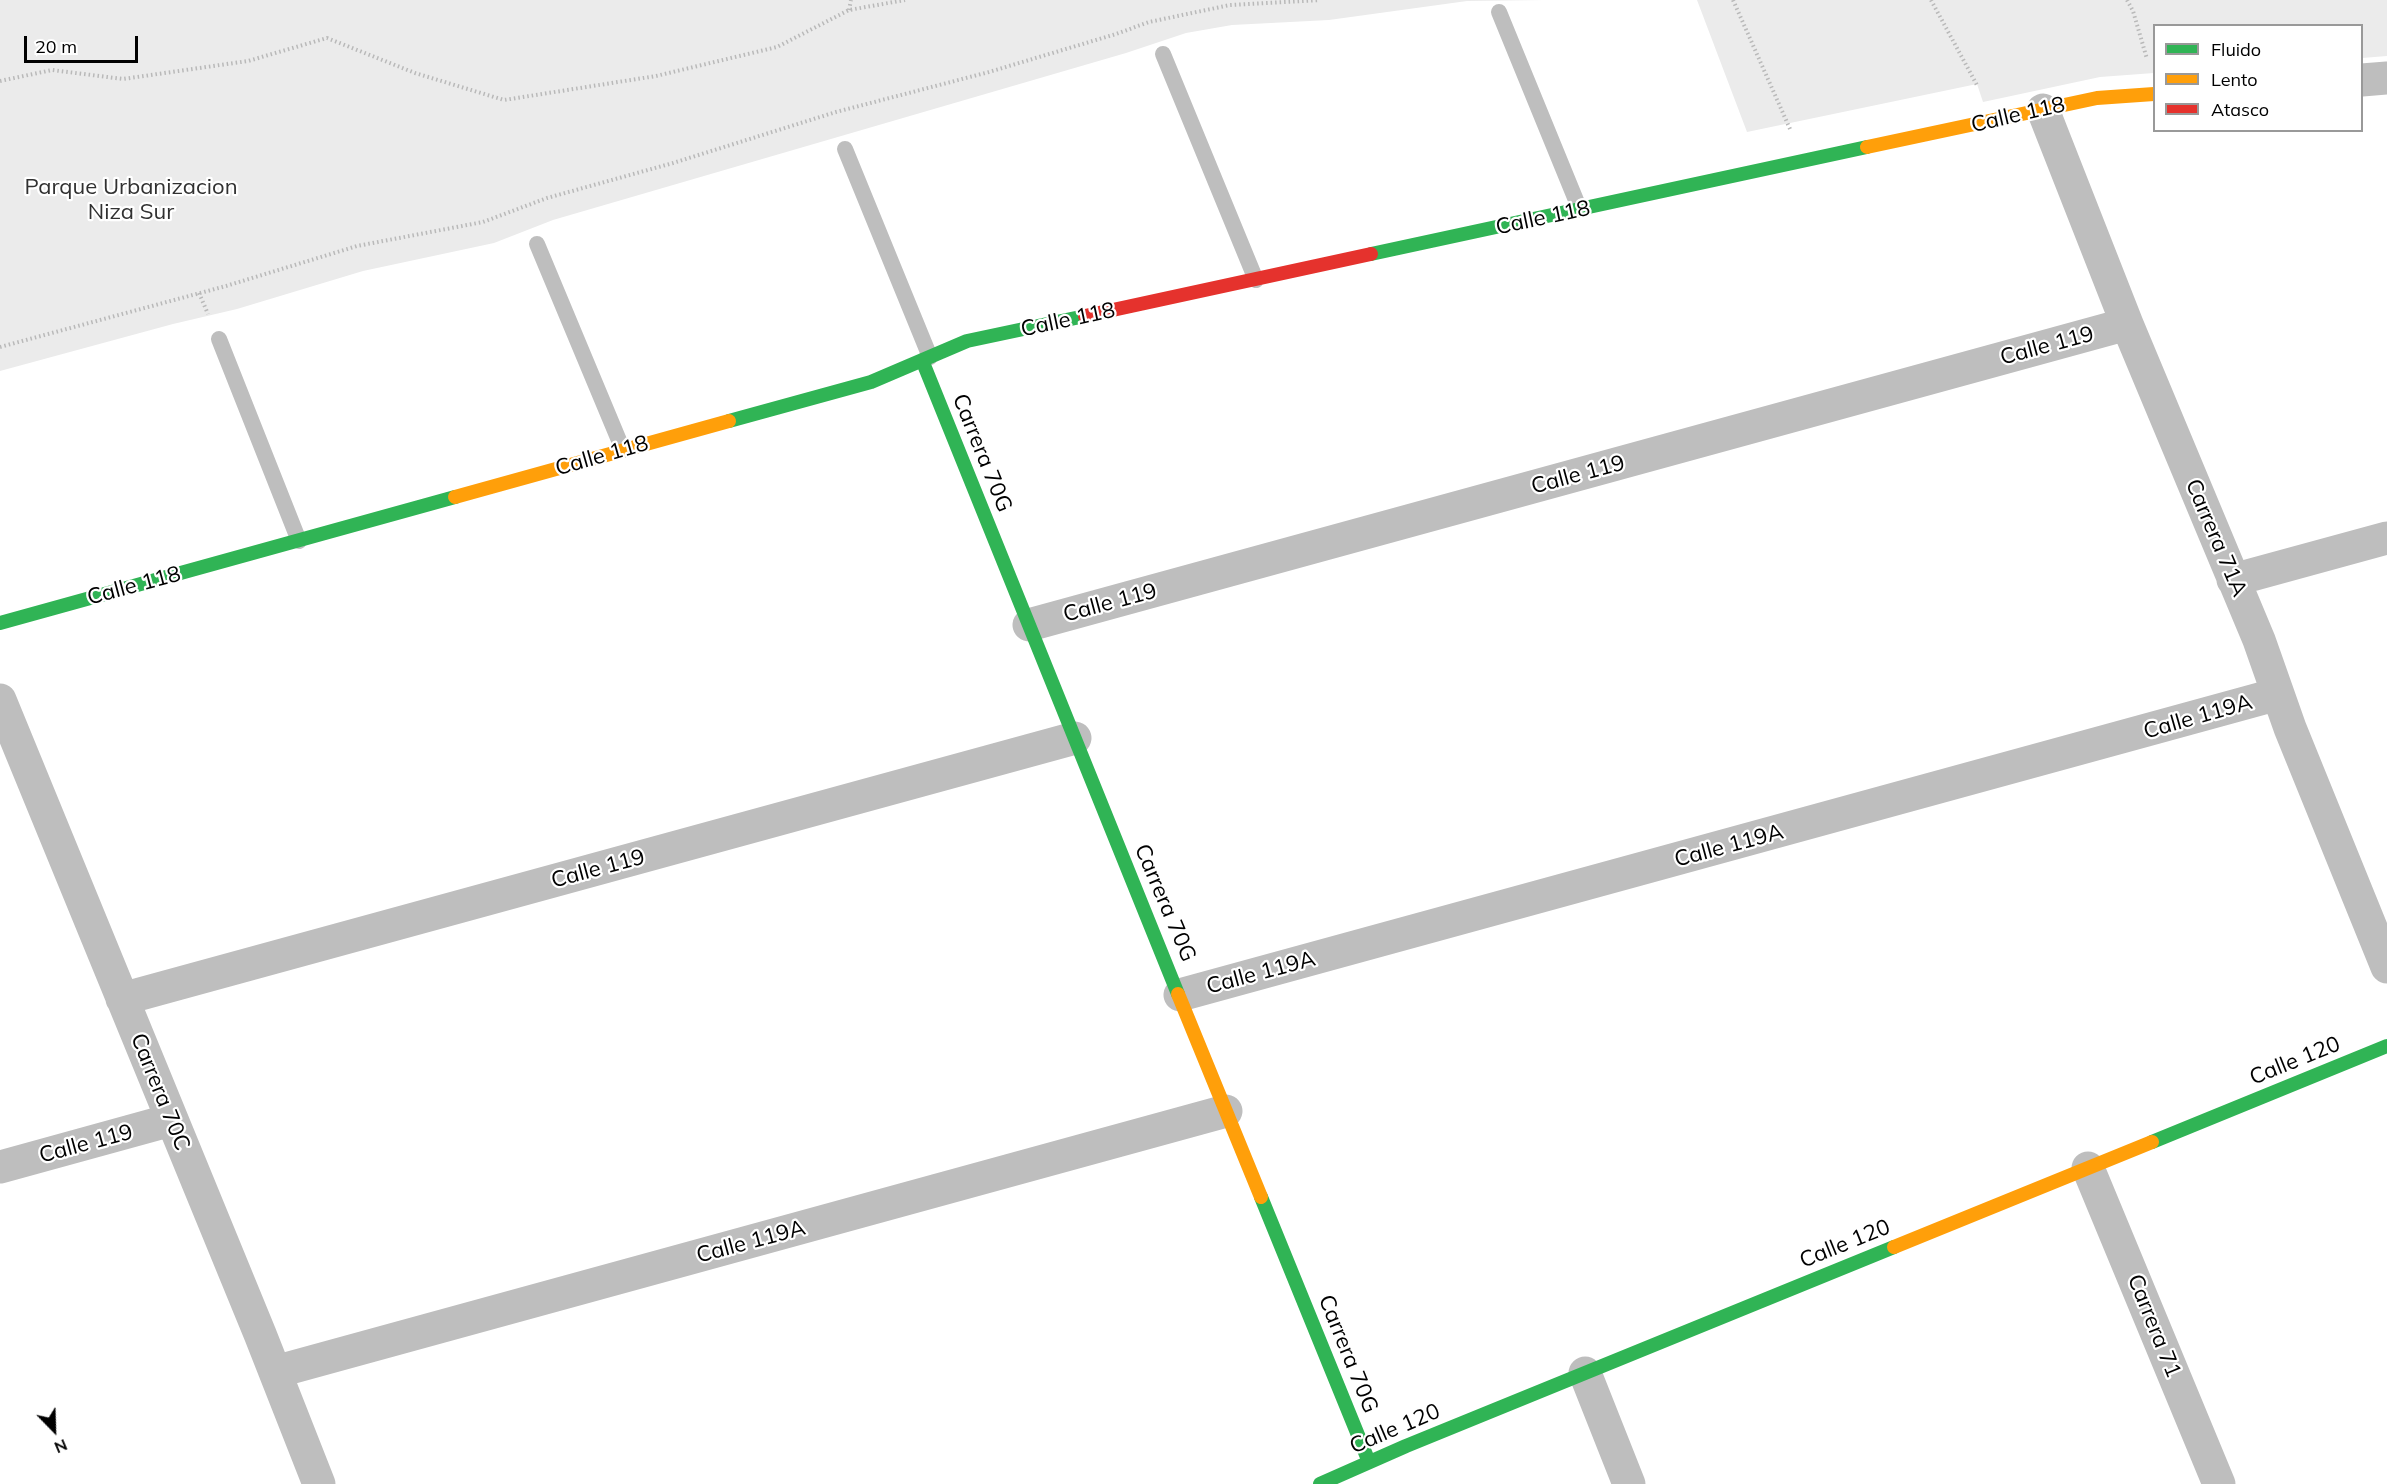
<!DOCTYPE html>
<style>
body{margin:0}
#map{position:relative;width:2387px;height:1484px;overflow:hidden;background:#fff;font-family:Mulish,sans-serif}
canvas{display:block}
.legend{position:absolute;left:2153px;top:24px;width:210px;height:108px;box-sizing:border-box;background:#fff;border:2px solid #999;margin:0;padding:8px 10px;list-style:none;font-size:18px;color:#000}
.legend li{display:flex;align-items:center;gap:12px;height:30px}
.legend b{width:30px;border:2px solid #999}
.north{position:absolute;left:24px;top:1400px;width:60px;height:60px;-webkit-text-stroke:4px #fff;paint-order:stroke;rotate:157deg;font-size:16px;font-weight:700;line-height:24px;text-align:center;color:#000}
.north::after{content:'';display:block;margin:auto;width:21px;height:27px;background:#000;clip-path:polygon(50% 0,100% 100%,50% 72%,0 100%)}
.scale{position:absolute;left:24px;top:36px;width:114px;height:27px;box-sizing:border-box;border:3px solid #000;border-top:0;padding-left:8px;font-size:18px;line-height:21px;white-space:nowrap;color:#000;-webkit-text-stroke:4px #fff;paint-order:stroke}
</style>
<div id="map">
<canvas width="2387" height="1484"></canvas>
<ul class="legend">
<li><b style="height:8px;background:#30b455"></b>Fluido</li>
<li><b style="height:8px;background:#ff9f0a"></b>Lento</li>
<li><b style="height:8px;background:#e5322d"></b>Atasco</li>
</ul>
<div class="north">N</div>
<div class="scale">20 m</div>
</div>
<script>
const ctx = document.querySelector('canvas').getContext('2d');
ctx.lineJoin = 'round';
function fill(path, color) {
  ctx.fillStyle = color;
  ctx.fill(path, 'evenodd');
}
function shape(rows) {
  const path = new Path2D();
  for (const r of rows) {
    path.moveTo(r[0], r[1]);
    for (let i = 2; i < r.length; i += 2) path.lineTo(r[i], r[i + 1]);
  }
  return path;
}
function stroke(path, color, width, dash) {
  ctx.strokeStyle = color;
  ctx.lineWidth = width;
  ctx.lineCap = dash ? 'butt' : 'round';
  ctx.setLineDash(dash || []);
  ctx.stroke(path);
}
function label(font, color, halo, rows, align = 'center') {
  ctx.font = font + ' Mulish,sans-serif';
  ctx.lineWidth = 4.5;
  ctx.setLineDash([]);
  ctx.textBaseline = 'middle';
  ctx.strokeStyle = halo;
  ctx.fillStyle = color;
  for (const [text, x, y, turn = 0] of rows) {
    ctx.save();
    ctx.translate(x, y);
    ctx.rotate((+turn || 0) * Math.PI / 180);
    ctx.textAlign = isNaN(turn) ? turn : align;
    if (halo) ctx.strokeText(text, 0, 0);
    ctx.fillText(text, 0, 0);
    ctx.restore();
  }
}
fill(shape([
 [0,0,1545,0,1467,1,1329,20,1232,25,1186,33,1126,53,553,220,494,243,363,271,237,309,173,324,0,371],
 [1697,0,2387,0,2387,56,2362,58,2362,26,2154,26,2154,73,2100,77,1983,102,1977,84,1747,132]
]), '#ebebeb');
stroke(shape([
 [1733,0,1790,129],
 [1931,0,1978,87],
 [2127,0,2133,11,2147,59],
 [849,10,851,0],
 [0,81,52,70,123,79,248,61,327,38,415,73,504,100,656,76,777,47,849,10,905,0],
 [199,293,208,314],
 [0,347,226,286,357,246,483,222,547,198,673,163,836,112,989,72,1116,34,1149,22,1230,5,1320,0]
]), '#b9b9b9', 4, [1.5, 3]);
stroke(shape([
 [1499,12,1580,210],
 [1163,54,1256,280],
 [845,149,930,357],
 [537,244,623,450],
 [219,339,299,541]
]), '#bebebe', 16);
stroke(shape([
 [2362,80,2387,78],
 [2043,110,2127,324,2259,640,2290,728,2387,967],
 [2233,580,2387,538],
 [1029,625,2127,324],
 [0,700,260,1334,319,1484],
 [1180,995,2278,694],
 [122,999,1075,738],
 [0,1167,171,1120],
 [2088,1168,2219,1484],
 [275,1372,1226,1111],
 [1585,1373,1629,1484]
]), '#bebebe', 33);
stroke(shape([
 [1371,254,1867,147],
 [922,360,1178,994],
 [729,421,871,382,967,341,1085,316],
 [0,623,455,497],
 [2152,1142,2387,1046],
 [1261,1197,1369,1462],
 [1320,1484,1406,1446,1894,1247]
]), '#30b455', 14);
stroke(shape([
 [1867,147,2097,98,2154,94],
 [455,497,729,421],
 [1178,994,1261,1197],
 [1894,1247,2152,1142]
]), '#ff9f0a', 14);
stroke(shape([
 [1085,316,1371,254]
]), '#e5322d', 14);
label('22px', '#000', '#fff', [
 ["Calle 118",2018,115,-13],
 ["Calle 118",1543,218,-12],
 ["Calle 118",1068,320,-12],
 ["Calle 119",2047,346,-15],
 ["Carrera 70G",982,453,68],
 ["Calle 118",602,456,-16],
 ["Calle 119",1578,475,-15],
 ["Carrera 71A",2216,538,67],
 ["Calle 118",134,586,-15],
 ["Calle 119",1110,603,-15],
 ["Calle 119A",2198,717,-16],
 ["Calle 119A",1729,846,-15],
 ["Calle 119",598,869,-15],
 ["Carrera 70G",1165,903,67],
 ["Calle 119A",1261,973,-15],
 ["Calle 120",2295,1061,-22],
 ["Carrera 70C",160,1092,68],
 ["Calle 119",86,1144,-15],
 ["Calle 119A",751,1242,-15],
 ["Calle 120",1845,1244,-22],
 ["Carrera 71",2154,1326,68],
 ["Carrera 70G",1348,1354,68],
 ["Calle 120",1395,1429,-23]
]);
label('22px', '#313131', '#fff', [
 ["Parque Urbanizacion",131,187],
 ["Niza Sur",131,212]
]);
</script>
